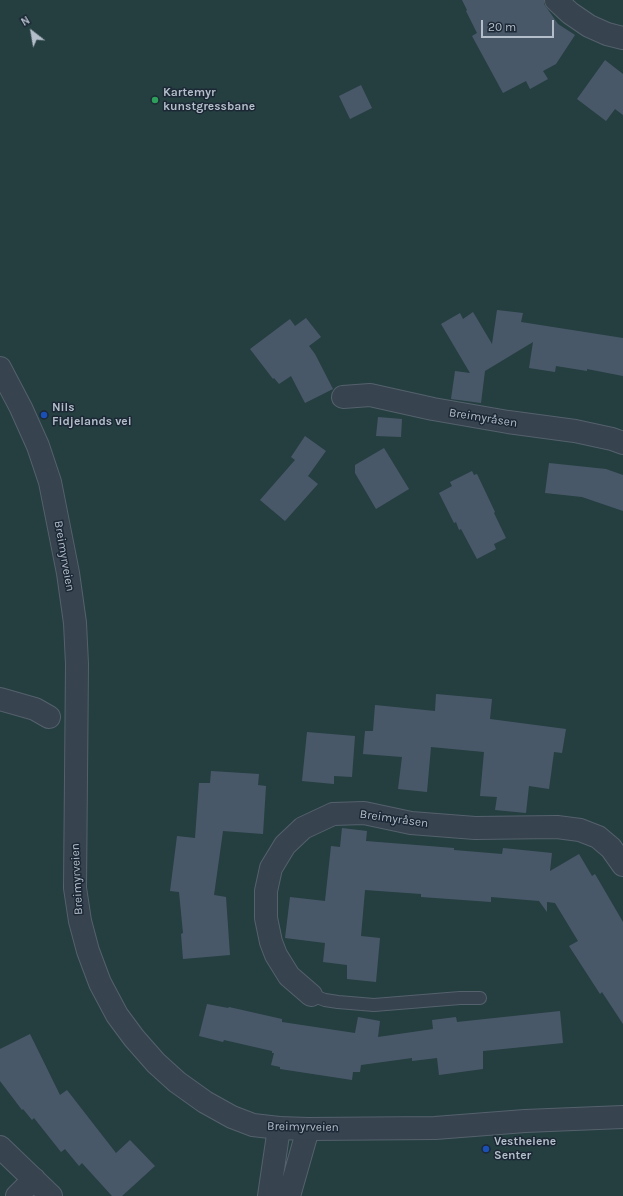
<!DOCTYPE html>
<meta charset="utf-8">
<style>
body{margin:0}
#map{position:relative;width:623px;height:1196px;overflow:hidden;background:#233140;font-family:Karla,sans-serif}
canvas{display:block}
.north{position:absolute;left:12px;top:12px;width:40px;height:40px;-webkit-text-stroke:3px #1c2835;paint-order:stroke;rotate:329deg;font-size:11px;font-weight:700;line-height:16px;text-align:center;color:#b4beca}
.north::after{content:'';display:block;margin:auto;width:14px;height:18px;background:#b4beca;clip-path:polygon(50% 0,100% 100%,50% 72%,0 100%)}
.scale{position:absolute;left:481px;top:20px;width:73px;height:18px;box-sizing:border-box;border:2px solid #b4beca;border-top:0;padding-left:5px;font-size:12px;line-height:14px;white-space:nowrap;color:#b4beca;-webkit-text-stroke:3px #1c2835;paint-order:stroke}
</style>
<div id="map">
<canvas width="623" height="1196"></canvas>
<div class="north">N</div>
<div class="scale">20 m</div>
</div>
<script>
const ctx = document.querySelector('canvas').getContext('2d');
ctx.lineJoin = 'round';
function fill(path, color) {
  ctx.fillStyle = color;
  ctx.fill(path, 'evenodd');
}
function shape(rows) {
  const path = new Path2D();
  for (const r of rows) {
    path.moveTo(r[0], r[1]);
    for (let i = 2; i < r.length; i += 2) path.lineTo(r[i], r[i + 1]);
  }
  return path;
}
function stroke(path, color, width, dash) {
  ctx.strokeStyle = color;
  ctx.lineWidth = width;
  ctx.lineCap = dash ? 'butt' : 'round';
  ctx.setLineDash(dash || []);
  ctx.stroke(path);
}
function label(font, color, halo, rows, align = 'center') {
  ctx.font = font + ' Karla,sans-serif';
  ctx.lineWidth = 3;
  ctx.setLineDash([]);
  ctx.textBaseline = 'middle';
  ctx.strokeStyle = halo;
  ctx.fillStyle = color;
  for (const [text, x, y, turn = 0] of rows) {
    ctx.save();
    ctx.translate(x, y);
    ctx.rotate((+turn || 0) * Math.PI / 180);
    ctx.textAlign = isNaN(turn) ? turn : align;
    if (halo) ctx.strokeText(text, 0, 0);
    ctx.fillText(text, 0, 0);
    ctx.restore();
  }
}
fill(shape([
 [0,0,623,0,623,1196,0,1196]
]), '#253f41');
fill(shape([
 [462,0,544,0,544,4,558,24,575,35,556,64,543,71,548,79,530,89,526,81,503,93,472,36,477,33,466,11,467,10],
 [605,60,623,74,623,115,615,109,606,121,577,99],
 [361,85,372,108,350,119,339,96],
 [497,310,523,313,521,322,623,338,623,376,587,369,587,371,556,366,555,372,529,368,533,342,485,371,481,403,451,399,455,371,470,373,441,324,460,313,463,319,473,312,492,344],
 [306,318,321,337,309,346,315,354,333,389,305,403,291,376,279,384,274,378,273,379,250,349,290,319,295,326],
 [378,417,402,419,401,437,376,436],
 [305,436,326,451,308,476,318,484,285,521,260,500,295,460,291,457],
 [384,448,409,489,376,509,355,473,355,465],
 [549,463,606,469,623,475,623,511,582,497,545,493],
 [472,471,474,475,477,474,495,512,494,513,506,538,494,544,496,549,477,559,461,529,459,530,456,522,454,523,439,493,452,486,450,482],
 [436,694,492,699,490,719,566,729,562,753,554,752,549,789,529,786,526,813,495,810,497,797,480,796,484,752,431,747,427,792,398,789,402,757,363,754,365,731,373,731,375,705,435,711],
 [307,732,355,736,352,777,334,776,334,784,302,781],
 [211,771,259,774,258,785,266,786,263,834,223,831,214,895,226,897,230,955,183,959,181,934,183,933,179,892,170,891,177,836,195,838,199,783,210,783],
 [342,828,367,831,366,841,454,848,454,850,502,854,503,848,552,853,550,871,579,854,592,876,595,874,623,922,623,1024,602,992,600,994,569,946,578,941,555,903,547,902,547,912,539,901,491,897,491,902,421,897,421,894,365,890,361,936,380,938,376,982,347,979,347,965,323,962,325,943,285,938,290,897,325,901,331,846,340,847],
 [207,1004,228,1008,229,1007,282,1019,282,1022,355,1033,358,1017,380,1021,378,1037,433,1029,432,1020,456,1017,457,1022,560,1011,563,1043,483,1051,483,1069,439,1075,437,1058,412,1061,412,1058,361,1065,360,1072,353,1072,352,1080,280,1069,280,1067,271,1065,274,1053,272,1053,272,1051,224,1040,223,1042,199,1036],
 [30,1034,60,1095,67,1090,116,1153,130,1140,155,1166,122,1196,112,1196,82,1163,79,1166,65,1149,61,1152,34,1118,32,1120,23,1109,22,1110,0,1081,0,1049]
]), '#495869');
const service = shape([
 [311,995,325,1000,338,1002,374,1005,460,998,480,998]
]);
const minor = shape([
 [556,0,570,13,589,26,607,34,623,38],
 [343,397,370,395,433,409,508,422,575,431,612,439,623,443],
 [0,699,35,709,49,717],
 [311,995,289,976,276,955,271,942,266,918,266,891,271,868,285,845,303,828,333,814,364,813,411,823,475,828,557,827,580,830,598,837,611,848,623,865],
 [0,1147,51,1196],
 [17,1196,34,1179],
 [269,1196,279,1128],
 [289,1196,308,1129]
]);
const tertiary = shape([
 [0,368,21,408,38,446,50,482,68,573,75,623,77,664,75,888,80,921,88,951,100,983,117,1015,134,1038,156,1063,177,1082,205,1102,232,1117,253,1125,279,1128,308,1129,435,1128,525,1121,623,1117]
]);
stroke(service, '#55616d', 14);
stroke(minor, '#55616d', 24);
stroke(tertiary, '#55616d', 24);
stroke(service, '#37434f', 12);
stroke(minor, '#37434f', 22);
stroke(tertiary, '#37434f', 22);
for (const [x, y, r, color] of [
 [155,100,4,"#2e9e5b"],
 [44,415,4,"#1a4fb4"],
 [486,1149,4,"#1a4fb4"]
]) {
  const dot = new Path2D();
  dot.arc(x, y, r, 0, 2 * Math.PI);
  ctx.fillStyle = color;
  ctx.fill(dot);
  stroke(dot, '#1c2835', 1.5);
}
label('bold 12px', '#b4beca', '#1c2835', [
 ["Kartemyr",163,93],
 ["kunstgressbane",163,107],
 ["Nils",52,408],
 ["Fidjelands vei",52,422],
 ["Vestheiene",494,1142],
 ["Senter",494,1156]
], 'left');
label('12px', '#b4beca', '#1c2835', [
 ["Breimyråsen",483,418,9],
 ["Breimyrveien",64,556,80],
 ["Breimyråsen",394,819,8],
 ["Breimyrveien",77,879,-93],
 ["Breimyrveien",303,1127,1]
]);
</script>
